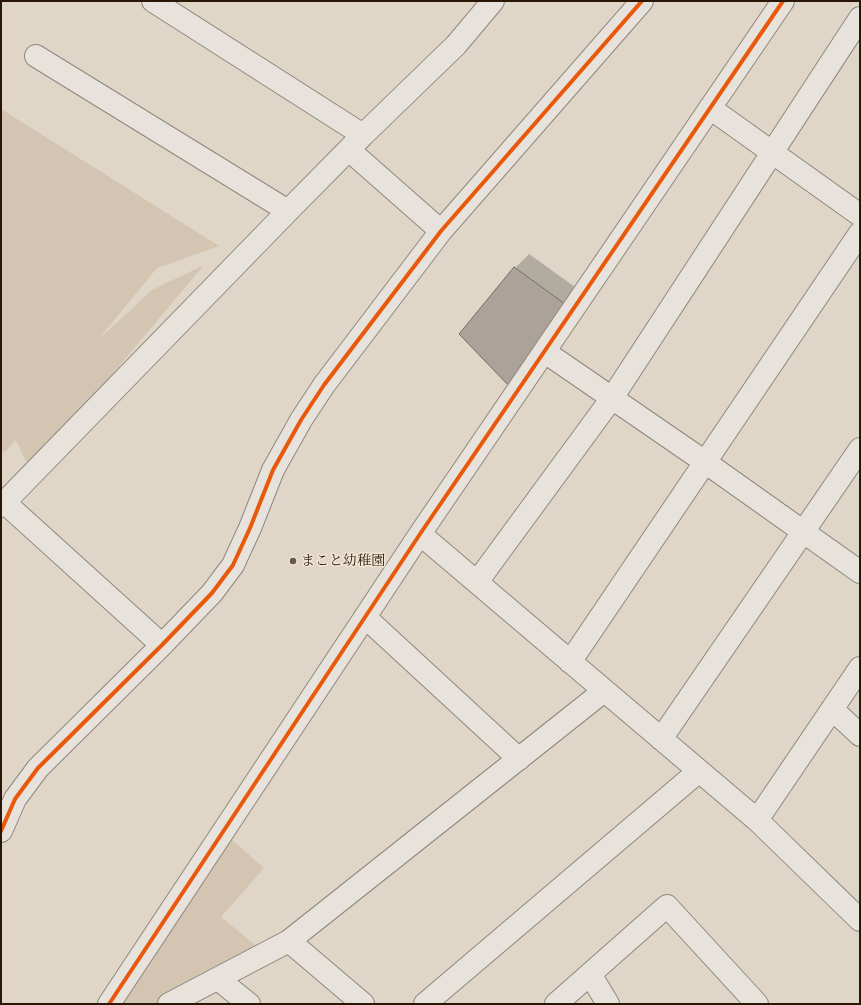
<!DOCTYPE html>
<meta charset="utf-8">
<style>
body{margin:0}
#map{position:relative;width:861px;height:1005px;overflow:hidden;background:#dfd6c8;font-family:"Old Standard TT",serif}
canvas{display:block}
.frame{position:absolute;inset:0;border:2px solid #2a1605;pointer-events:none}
</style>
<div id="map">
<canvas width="861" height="1005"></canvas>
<div class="frame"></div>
</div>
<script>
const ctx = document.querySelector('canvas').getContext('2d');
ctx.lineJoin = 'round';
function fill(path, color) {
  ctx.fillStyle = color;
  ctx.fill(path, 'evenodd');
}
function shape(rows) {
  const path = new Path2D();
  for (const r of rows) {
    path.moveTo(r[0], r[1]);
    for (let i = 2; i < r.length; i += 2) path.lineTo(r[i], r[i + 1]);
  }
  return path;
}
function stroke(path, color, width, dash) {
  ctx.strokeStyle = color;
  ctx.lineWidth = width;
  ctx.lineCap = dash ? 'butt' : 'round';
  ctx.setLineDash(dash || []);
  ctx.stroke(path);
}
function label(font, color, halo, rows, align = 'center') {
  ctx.font = font + ' "Old Standard TT","Noto Serif JP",serif';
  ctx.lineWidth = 3;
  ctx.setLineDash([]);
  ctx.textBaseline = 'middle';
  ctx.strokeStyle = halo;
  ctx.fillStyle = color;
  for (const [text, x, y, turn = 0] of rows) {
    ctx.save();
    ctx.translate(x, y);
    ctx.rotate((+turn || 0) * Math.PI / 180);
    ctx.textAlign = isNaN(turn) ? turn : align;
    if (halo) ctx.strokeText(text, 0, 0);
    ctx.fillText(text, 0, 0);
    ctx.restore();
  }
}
fill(shape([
 [1,109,219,246,157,268,98,340,152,290,204,265,42,458,27,464,16,440,4,453,1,448],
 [223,832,264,868,221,917,266,954,169,1004,109,1004]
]), '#d3c5b1');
fill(shape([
 [529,254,582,292,525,373,515,268]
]), '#0003');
const building = shape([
 [514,267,569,307,511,388,459,334,514,267]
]);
fill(building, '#aba399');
stroke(building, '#756d63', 1);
const street = shape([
 [153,1,363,135],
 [36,56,288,211],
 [710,108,860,215],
 [349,150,441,231],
 [545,352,705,462,860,572],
 [4,502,162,645],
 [1,506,288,211,363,135,456,45,493,1],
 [420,534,757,820,860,920],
 [477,582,612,398,860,18],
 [365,617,519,759],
 [570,662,860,233],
 [832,709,860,735],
 [661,739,860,449],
 [757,820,860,668],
 [1,831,15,799,38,768,162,645,212,593,233,565,250,528,273,470,301,420,324,385,441,231,642,1],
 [289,941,363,1004],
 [590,974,608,1004],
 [218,979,249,1004],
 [109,1004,420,534,783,1],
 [169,1004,289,941,604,691],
 [425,1004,699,771],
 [556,1004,667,906,757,1004]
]);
stroke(street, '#8f877d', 24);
stroke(street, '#e7e2db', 22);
stroke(shape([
 [1,831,15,799,38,768,162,645,212,593,233,565,250,528,273,470,301,420,324,385,441,231,642,1],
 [109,1004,420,534,783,1]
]), '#e8590c', 4);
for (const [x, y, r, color] of [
 [293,561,4,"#695949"]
]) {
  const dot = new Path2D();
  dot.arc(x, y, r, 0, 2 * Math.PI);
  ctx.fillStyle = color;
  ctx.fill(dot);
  stroke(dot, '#f1e6d5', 1.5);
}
label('14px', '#2a1605', '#f1e6d5', [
 ["まこと幼稚園",301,561]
], 'left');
</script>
